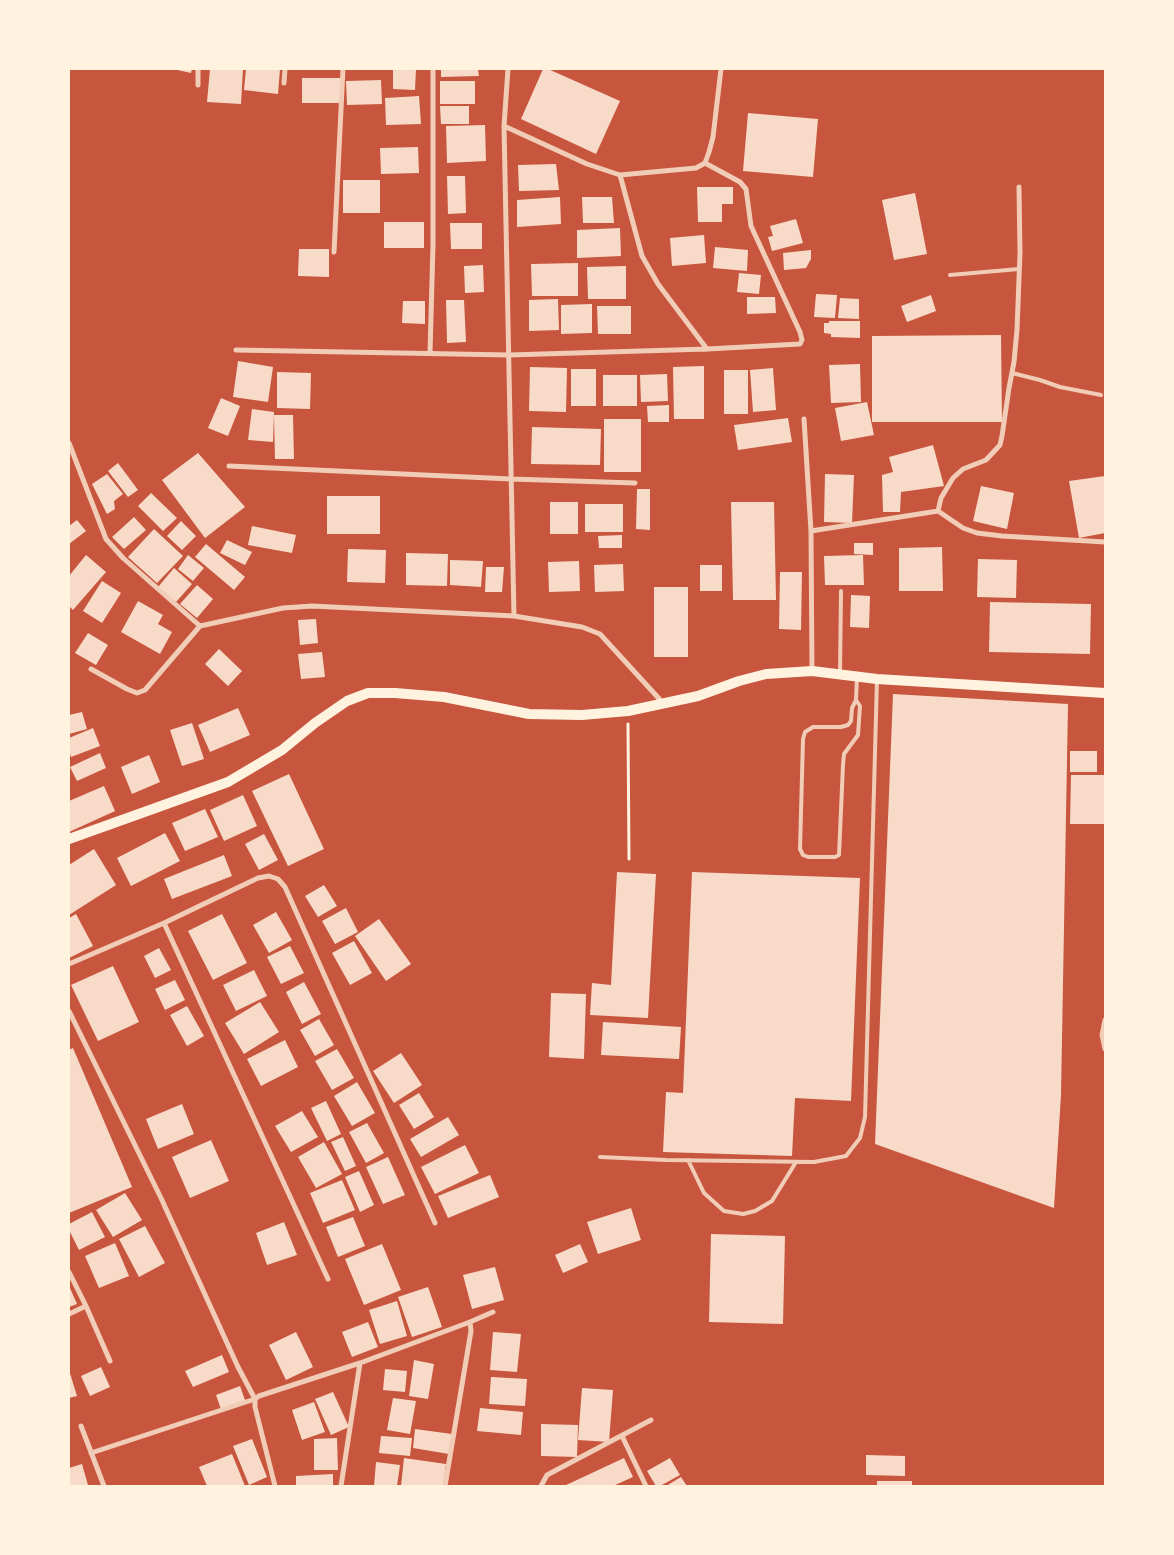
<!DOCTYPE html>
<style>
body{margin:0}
#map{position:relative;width:1174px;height:1555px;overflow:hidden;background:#c8553d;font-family:Literata,serif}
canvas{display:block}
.frame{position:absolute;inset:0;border:70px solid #fff3e0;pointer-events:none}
</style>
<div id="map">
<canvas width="1174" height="1555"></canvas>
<div class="frame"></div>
</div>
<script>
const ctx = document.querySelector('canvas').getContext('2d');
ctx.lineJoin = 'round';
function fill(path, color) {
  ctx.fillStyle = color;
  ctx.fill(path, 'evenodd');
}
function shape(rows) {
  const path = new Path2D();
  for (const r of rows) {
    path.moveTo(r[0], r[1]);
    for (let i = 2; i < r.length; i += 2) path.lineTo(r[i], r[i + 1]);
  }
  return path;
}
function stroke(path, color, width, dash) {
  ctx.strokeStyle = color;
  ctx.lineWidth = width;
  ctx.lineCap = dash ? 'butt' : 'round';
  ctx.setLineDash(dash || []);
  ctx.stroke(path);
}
fill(shape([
 [173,69,192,69,191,73],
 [210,69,243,69,241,104,207,102],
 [246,69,280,69,278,94,244,90],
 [393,69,416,69,415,90,393,89],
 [441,69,478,69,479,76,441,77],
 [543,69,548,69,620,101,596,154,521,119],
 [302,78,341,78,341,103,302,103],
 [381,80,382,104,347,105,346,81],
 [440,81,475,81,475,104,440,104],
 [419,96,421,124,386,125,385,98],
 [440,106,469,106,469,124,441,124],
 [748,113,818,119,813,177,743,171],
 [485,125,486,161,447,163,446,126],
 [418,147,419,173,381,174,380,148],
 [556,164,559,190,519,191,518,165],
 [447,176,465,176,466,213,448,214],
 [343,180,380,180,380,213,343,213],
 [697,187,733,187,733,204,722,204,722,222,698,222],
 [915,193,927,254,894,260,882,200],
 [560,197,561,224,517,227,517,200],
 [582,197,612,197,614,223,583,223],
 [796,219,803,243,772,251,768,237,773,236,770,226],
 [384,222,424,222,424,248,384,248],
 [450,223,482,223,482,249,451,249],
 [620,228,621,256,577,258,577,230],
 [704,235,706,263,672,266,670,238],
 [715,247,748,250,747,271,713,268],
 [299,249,329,249,329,277,298,276],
 [811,250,811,259,806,268,784,270,783,253],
 [578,263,578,296,532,296,531,264],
 [483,265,484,292,465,293,464,266],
 [626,266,626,299,588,299,587,267],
 [739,273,761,275,759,294,737,292],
 [816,294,837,295,835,318,814,317],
 [931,295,936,311,907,322,901,306],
 [747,297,775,297,776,313,747,314],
 [840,298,859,299,859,319,838,318],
 [558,299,559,330,529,331,529,300],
 [446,300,464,300,466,342,447,343],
 [403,301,425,301,425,324,402,323],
 [592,304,592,333,561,334,561,305],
 [597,306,631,306,631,334,598,334],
 [829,321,860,321,860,338,831,337,831,334,824,333,824,323,829,323],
 [1001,335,1002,422,872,422,872,336],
 [238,361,273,367,268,402,233,397],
 [860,364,861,402,831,403,829,365],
 [704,366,704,419,674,419,673,367],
 [530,367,567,368,566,412,529,411],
 [773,368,776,410,753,412,750,370],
 [571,369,596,369,596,406,571,406],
 [724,370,748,370,748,414,724,414],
 [277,372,311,373,310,409,277,408],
 [667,374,668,401,641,402,640,375],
 [603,375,637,375,637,406,603,406],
 [221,398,240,406,228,436,208,428],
 [867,402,874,435,841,441,835,408],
 [669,405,669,422,648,422,647,406],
 [252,409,274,412,273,442,248,440],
 [274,415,293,415,294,459,275,459],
 [788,418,792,442,738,450,734,425],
 [604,419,641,419,641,472,604,472],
 [532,427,601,429,600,465,531,464],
 [933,445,944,486,901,492,900,512,883,512,882,475,893,472,889,457],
 [198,453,245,507,205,538,162,480],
 [118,463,138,490,128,497,108,471],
 [107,474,123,494,114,501,115,509,107,514,92,484],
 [825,474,854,475,852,523,824,522],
 [1105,476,1105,533,1079,538,1069,481],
 [981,486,1014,493,1007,529,973,521],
 [637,489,650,489,650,530,636,529],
 [151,493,177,518,163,531,138,506],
 [327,496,380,496,380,534,327,534],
 [550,502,578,502,578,534,550,534],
 [731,502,774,502,776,600,733,600],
 [585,504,623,504,623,532,585,532],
 [134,517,146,530,124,549,112,537],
 [77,520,86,531,69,544,69,526],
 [181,521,196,536,182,550,167,536],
 [252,526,296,535,292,553,248,545],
 [154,529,183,556,157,583,128,557],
 [622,535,622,548,599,548,598,536],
 [227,540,252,552,245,565,220,553],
 [854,543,873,543,873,555,854,554],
 [206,544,245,577,234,590,195,557],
 [942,547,943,591,899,591,899,548],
 [348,549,386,550,385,583,347,582],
 [406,553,448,554,447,586,406,585],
 [86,555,106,572,73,610,69,606,69,576],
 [188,555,204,568,193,581,178,569],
 [863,555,864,585,825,585,824,556],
 [978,559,1017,560,1016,598,977,597],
 [450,560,483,561,481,587,450,585],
 [579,561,580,591,549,592,548,562],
 [623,564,624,591,595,592,594,565],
 [700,565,722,565,722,591,700,591],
 [486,567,504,567,502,592,485,592],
 [174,568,192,584,176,602,158,587],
 [780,572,802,572,801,630,779,629],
 [102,581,121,593,102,623,83,611],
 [197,585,213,599,197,618,180,604],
 [654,587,688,587,688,657,654,657],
 [851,595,870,596,869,628,850,627],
 [138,601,163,615,158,624,172,632,160,654,121,632],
 [990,602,1091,604,1090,654,989,652],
 [316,619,318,643,300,645,298,620],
 [88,633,108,645,96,665,75,653],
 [219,649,242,671,228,686,205,664],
 [322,652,325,677,301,679,298,654],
 [893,694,1068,704,1061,1095,1054,1208,875,1144],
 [238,708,250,735,210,752,198,725],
 [82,712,87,729,69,734,69,715],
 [192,723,204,759,182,766,170,730],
 [93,728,100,746,71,757,69,751,69,738],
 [1070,751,1097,751,1097,772,1070,772],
 [100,753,106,768,77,781,70,767],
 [149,755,160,782,132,794,121,767],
 [289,774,324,849,288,866,252,791],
 [1071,775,1105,775,1104,824,1070,824],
 [104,786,115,811,69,832,69,801],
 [243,795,257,826,224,841,210,810],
 [205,809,218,837,185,851,172,823],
 [165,833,180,861,131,886,117,858],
 [264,834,278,860,259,870,245,844],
 [94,849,116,885,69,915,69,865],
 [224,855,232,876,172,899,164,879],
 [617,872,656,874,648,1018,590,1015,592,983,611,985],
 [692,872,860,878,851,1101,795,1098,792,1156,663,1152,666,1092,683,1093],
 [324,885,337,906,318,917,305,896],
 [346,908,358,932,335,944,322,921],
 [276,912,292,940,269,953,253,925],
 [76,914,93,946,69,958,69,918],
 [222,914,247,963,213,980,188,931],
 [379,919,411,964,386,981,355,936],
 [354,941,372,973,350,985,332,953],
 [290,946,304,973,281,984,267,957],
 [159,948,171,970,155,978,144,956],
 [113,966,139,1022,98,1041,71,985],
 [254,970,267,996,236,1011,223,985],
 [175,980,185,1000,165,1010,155,989],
 [304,982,321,1014,302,1024,286,992],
 [551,993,586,994,584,1059,549,1057],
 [260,1002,279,1032,244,1054,225,1023],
 [187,1006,204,1036,187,1046,170,1015],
 [319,1019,334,1045,315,1056,300,1030],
 [603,1022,681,1027,679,1059,601,1055],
 [285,1040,298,1067,261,1086,247,1059],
 [73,1048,132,1187,69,1213,69,1050],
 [337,1049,354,1078,332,1090,315,1061],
 [401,1053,422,1085,394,1103,373,1071],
 [357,1082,375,1113,352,1126,334,1096],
 [419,1093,434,1117,414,1129,399,1105],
 [326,1101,341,1134,327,1141,311,1108],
 [182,1104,194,1134,158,1149,146,1119],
 [302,1111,318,1137,291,1152,275,1126],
 [448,1117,459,1135,421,1157,410,1139],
 [367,1123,384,1153,366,1163,349,1132],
 [343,1137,356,1166,345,1171,331,1142],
 [211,1140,229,1181,190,1198,172,1157],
 [324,1142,342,1174,316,1188,298,1157],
 [465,1145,479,1173,435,1194,421,1167],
 [388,1157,405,1195,383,1204,366,1167],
 [359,1171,374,1205,360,1212,345,1177],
 [490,1175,499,1197,448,1218,438,1196],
 [342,1180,355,1210,323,1223,310,1193],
 [125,1193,142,1220,113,1237,96,1210],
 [631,1208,641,1240,598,1254,587,1222],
 [92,1212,105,1237,79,1250,69,1230,69,1224],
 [353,1217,365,1246,338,1257,326,1227],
 [284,1222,297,1255,267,1265,256,1233],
 [145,1226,165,1263,139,1277,119,1239],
 [711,1234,785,1236,783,1324,709,1322],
 [115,1243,129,1276,99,1288,85,1256],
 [382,1244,401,1290,364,1305,345,1259],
 [580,1244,588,1262,563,1273,555,1255],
 [495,1267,504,1300,472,1309,463,1275],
 [69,1286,77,1304,69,1307],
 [428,1287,442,1327,412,1337,398,1297],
 [397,1301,407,1336,380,1344,369,1310],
 [368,1322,378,1347,352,1357,342,1332],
 [296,1332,313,1367,286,1380,269,1345],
 [493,1332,521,1334,517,1372,490,1370],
 [222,1355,229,1372,193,1387,185,1371],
 [414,1360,434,1364,428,1399,409,1396],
 [101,1367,110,1387,90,1396,81,1376],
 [385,1369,407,1371,405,1392,383,1390],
 [69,1370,77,1396,69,1398],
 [491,1377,527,1379,525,1406,489,1404],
 [240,1386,246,1403,222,1412,216,1395],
 [582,1388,613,1390,609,1442,578,1440],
 [333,1392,349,1427,331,1435,315,1399],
 [393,1398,416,1401,410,1434,387,1430],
 [314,1402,325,1432,302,1440,292,1410],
 [480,1408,523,1412,521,1435,477,1431],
 [541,1424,578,1425,577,1457,541,1456],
 [415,1429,452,1434,449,1454,413,1448],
 [381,1436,412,1438,410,1456,379,1453],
 [337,1438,338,1470,314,1470,314,1439],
 [252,1439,267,1477,249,1485,233,1446],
 [232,1454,245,1486,207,1486,199,1467],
 [866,1455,905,1456,905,1476,866,1475],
 [404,1458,446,1464,443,1486,401,1486],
 [624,1458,633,1477,613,1486,564,1486],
 [670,1458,680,1475,660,1486,656,1486,647,1471],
 [376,1462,400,1465,397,1486,374,1486],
 [82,1464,88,1485,69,1486,69,1468],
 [333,1474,333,1486,296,1486,296,1476],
 [681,1477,687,1486,666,1486],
 [877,1481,912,1481,912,1486,877,1486]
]), '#f7dbc8');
stroke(shape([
 [628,724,629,859]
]), '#fff3e0', 3);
stroke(shape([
 [950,275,1019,269],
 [1012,373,1040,380,1060,387,1101,395],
 [840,673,841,591],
 [856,700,860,706,858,735,844,754,843,765,839,855,835,857,808,857,803,855,800,849,803,739,805,732,813,727,841,727,848,725,851,721,852,708,856,700],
 [856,700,857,677],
 [600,1157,666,1160,814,1162,846,1156,860,1138,865,1117,877,679],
 [688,1160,704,1193,724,1211,743,1214,755,1211,772,1201,796,1162]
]), '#f1ccb7', 4);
stroke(shape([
 [508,69,504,126,514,616],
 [284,83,285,69],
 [198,85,198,69],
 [504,126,587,164,620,175,696,168,705,163,709,152,713,137,721,69],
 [620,175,642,256,658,284,707,349],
 [334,252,343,69],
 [236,350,509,355,707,349,800,344,802,340,800,332,751,226,746,189,740,182,705,163],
 [430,353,433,244,433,69],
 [804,419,811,531,812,671],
 [69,443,106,539,123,558,200,626,283,608,312,606,514,616,582,627,600,634,663,703],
 [229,466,511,479,635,483],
 [938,511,941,498,953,478,963,469,986,460,1000,445,1002,436,1009,388,1014,362,1017,330,1020,253,1019,187],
 [938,511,963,528,977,533,1002,536,1105,542],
 [811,531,938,511],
 [91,669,127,689,137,693,145,690,200,626],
 [164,923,328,1279],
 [69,964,164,923,258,878,269,876,278,879,285,887,435,1223],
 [69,1011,161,1198,238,1367,255,1399,91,1453],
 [1105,1020,1102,1035,1105,1049],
 [69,1272,86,1306,110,1361],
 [69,1314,86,1306],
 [470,1322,493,1312],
 [81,1426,104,1486],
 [622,1436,646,1486],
 [275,1486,255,1407,255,1399,259,1396,360,1363,470,1322,471,1331,445,1486],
 [341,1486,360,1363],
 [541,1486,547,1475,651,1420]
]), '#f1ccb7', 5);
stroke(shape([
 [69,839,228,782,282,750,315,723,347,701,368,693,395,693,444,697,529,714,582,715,628,711,698,696,739,681,766,674,812,671,877,679,1105,693]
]), '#fff3e0', 10);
</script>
